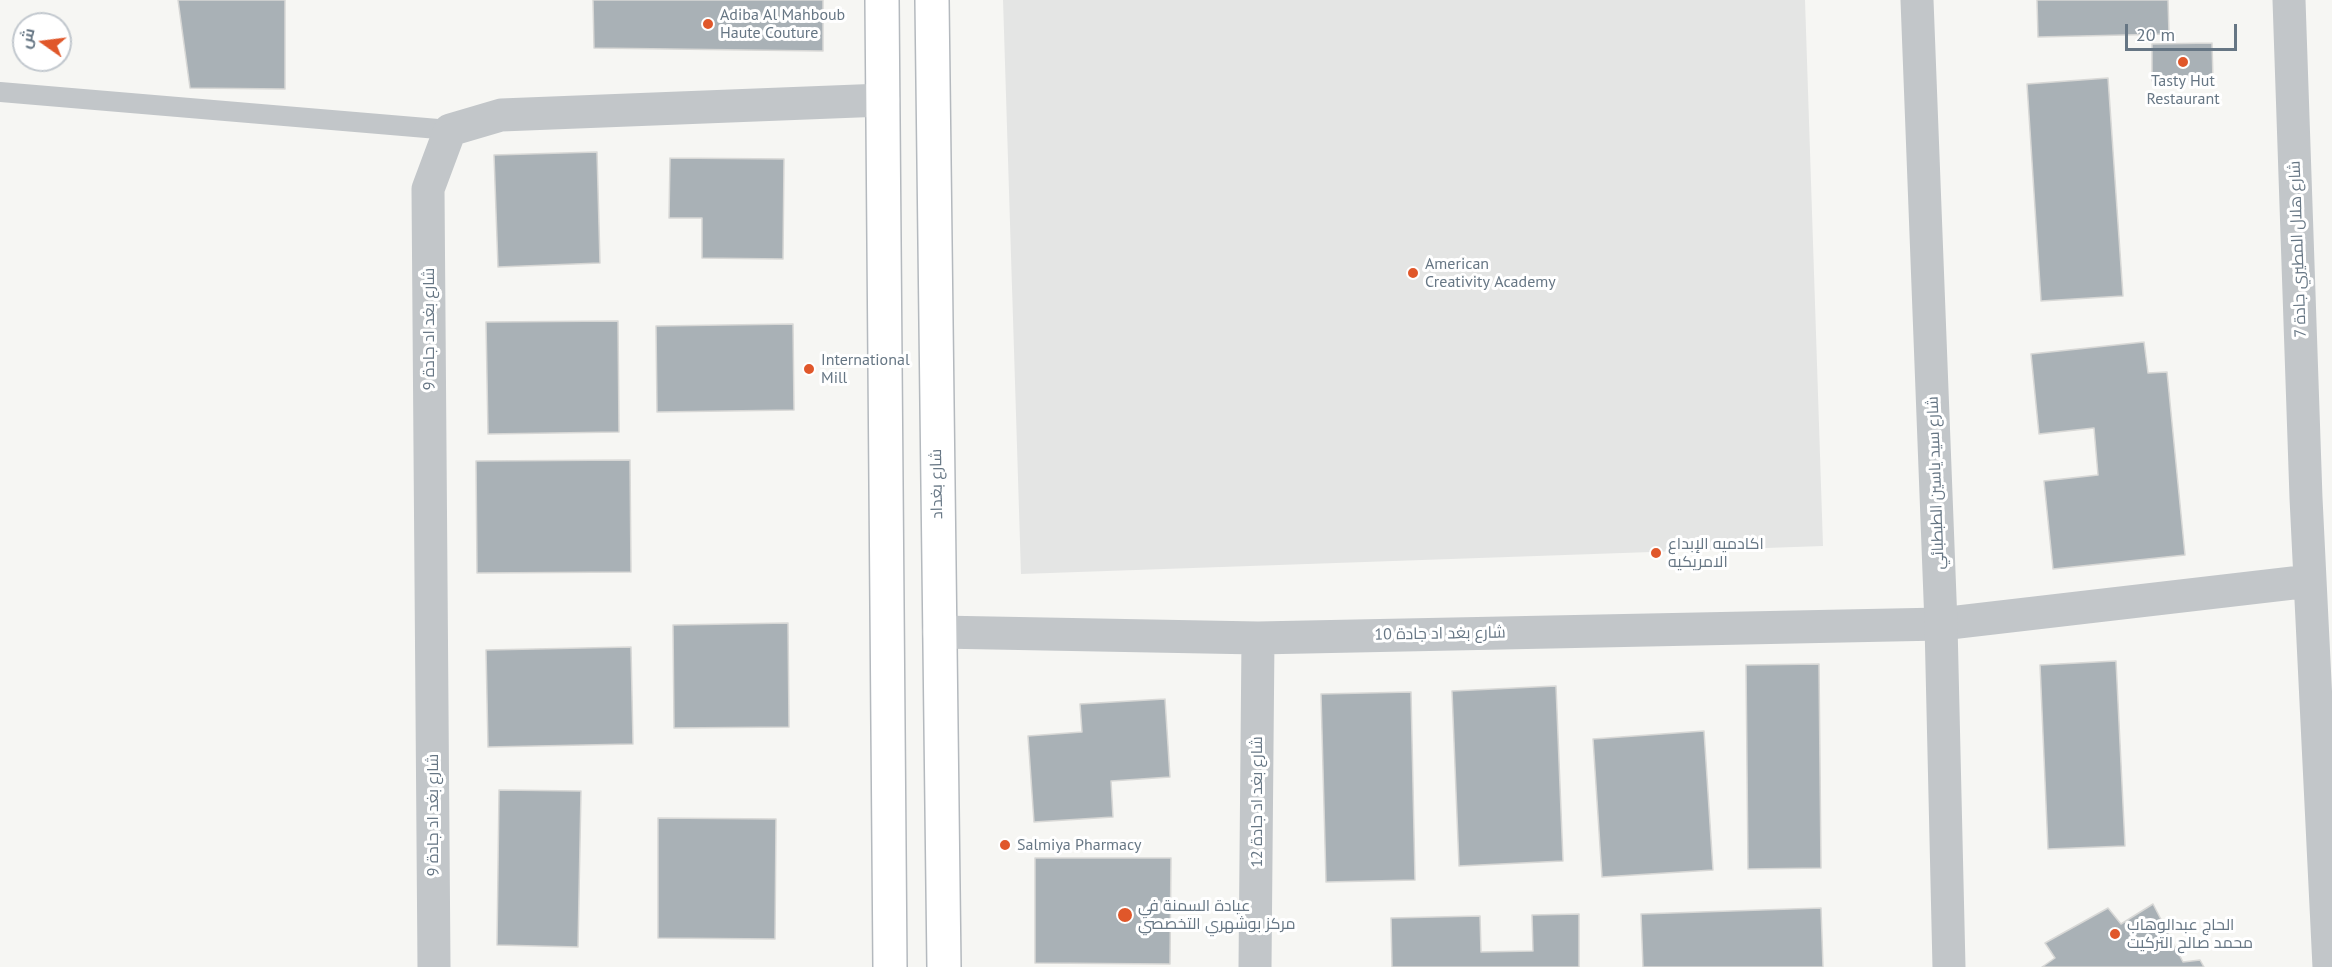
<!DOCTYPE html>
<meta charset="utf-8">
<style>
body{margin:0}
#map{position:relative;width:2332px;height:967px;overflow:hidden;background:#f6f6f3;font-family:"PT Sans",Cairo,sans-serif}
canvas{display:block}
.north{position:absolute;left:12px;top:12px;width:60px;height:60px;box-sizing:border-box;background:#fff;border:2px solid #c2c8ce;border-radius:50%;rotate:284deg;font-size:16px;font-weight:700;line-height:24px;text-align:center;color:#667684}
.north::after{content:'';display:block;margin:auto;width:21px;height:27px;background:#e0572a;clip-path:polygon(50% 0,100% 100%,50% 72%,0 100%)}
.scale{position:absolute;left:2125px;top:24px;width:112px;height:27px;box-sizing:border-box;border:3px solid #667684;border-top:0;padding-left:8px;font-size:18px;line-height:21px;white-space:nowrap;color:#667684;-webkit-text-stroke:4px #fff;paint-order:stroke}
</style>
<div id="map">
<canvas width="2332" height="967"></canvas>
<div class="north">ش</div>
<div class="scale">20 m</div>
</div>
<script>
const ctx = document.querySelector('canvas').getContext('2d');
ctx.lineJoin = 'round';
function fill(path, color) {
  ctx.fillStyle = color;
  ctx.fill(path, 'evenodd');
}
function shape(rows) {
  const path = new Path2D();
  for (const r of rows) {
    path.moveTo(r[0], r[1]);
    for (let i = 2; i < r.length; i += 2) path.lineTo(r[i], r[i + 1]);
  }
  return path;
}
function stroke(path, color, width, dash) {
  ctx.strokeStyle = color;
  ctx.lineWidth = width;
  ctx.lineCap = dash ? 'butt' : 'round';
  ctx.setLineDash(dash || []);
  ctx.stroke(path);
}
function label(font, color, halo, rows, align = 'center') {
  ctx.font = font + ' "PT Sans",Cairo,sans-serif';
  ctx.lineWidth = 6;
  ctx.setLineDash([]);
  ctx.textBaseline = 'middle';
  ctx.strokeStyle = halo;
  ctx.fillStyle = color;
  for (const [text, x, y, turn = 0] of rows) {
    ctx.save();
    ctx.translate(x, y);
    ctx.rotate((+turn || 0) * Math.PI / 180);
    ctx.textAlign = isNaN(turn) ? turn : align;
    if (halo) ctx.strokeText(text, 0, 0);
    ctx.fillText(text, 0, 0);
    ctx.restore();
  }
}
fill(shape([
 [1003,0,1805,0,1823,546,1021,574]
]), '#e4e5e4');
const building = shape([
 [178,0,285,0,285,89,190,88,178,0],
 [593,0,823,0,823,51,594,48,593,0],
 [2037,0,2168,0,2169,34,2038,37,2037,0],
 [2212,43,2213,80,2152,81,2152,44,2212,43],
 [2108,78,2123,296,2041,301,2027,84,2108,78],
 [597,152,600,263,498,267,494,155,597,152],
 [670,158,784,159,783,259,702,258,702,218,669,218,670,158],
 [618,321,619,432,488,434,486,322,618,321],
 [793,324,794,410,657,412,656,326,793,324],
 [2144,342,2148,373,2167,372,2185,555,2053,569,2044,481,2098,475,2094,428,2039,434,2031,354,2144,342],
 [630,460,631,572,477,573,476,461,630,460],
 [788,623,789,727,674,728,673,625,788,623],
 [631,647,633,744,488,747,486,650,631,647],
 [2116,661,2125,846,2048,849,2040,665,2116,661],
 [1819,664,1821,868,1748,869,1746,665,1819,664],
 [1556,686,1563,861,1459,866,1452,691,1556,686],
 [1411,692,1415,880,1326,882,1321,694,1411,692],
 [1165,699,1170,777,1111,781,1113,817,1034,822,1028,736,1082,732,1080,704,1165,699],
 [1704,731,1713,870,1602,877,1593,739,1704,731],
 [499,790,581,791,578,947,497,945,499,790],
 [658,818,776,819,775,939,658,938,658,818],
 [1035,858,1171,858,1170,964,1035,963,1035,858],
 [2153,904,2183,962,2200,960,2204,967,2042,967,2055,958,2045,943,2108,908,2121,924,2153,904],
 [1821,908,1823,967,1643,967,1641,914,1821,908],
 [1579,914,1579,967,1392,967,1391,918,1480,916,1481,952,1533,951,1532,915,1579,914]
]);
fill(building, '#a9b1b6');
stroke(building, '#d8d8d6', 1.5);
const secondary = shape([
 [882,0,890,967],
 [932,0,944,967]
]);
stroke(secondary, '#b4b9be', 36);
stroke(shape([
 [0,92,450,130]
]), '#c2c6c9', 20);
stroke(shape([
 [2289,0,2306,498,2329,967],
 [939,632,1258,638,1941,624,2310,581],
 [434,967,428,189,450,130,501,115,883,100],
 [1255,967,1258,638]
]), '#c2c6c9', 33);
stroke(shape([
 [1917,0,1941,624,1949,967]
]), '#c2c6c9', 33);
stroke(secondary, '#fff', 33);
for (const [x, y, r, color] of [
 [708,24,6,"#e0572a"],
 [2183,62,6,"#e0572a"],
 [1413,273,6,"#e0572a"],
 [809,369,6,"#e0572a"],
 [1656,553,6,"#e0572a"],
 [1005,845,6,"#e0572a"],
 [1125,915,8,"#e0572a"],
 [2115,934,6,"#e0572a"]
]) {
  const dot = new Path2D();
  dot.arc(x, y, r, 0, 2 * Math.PI);
  ctx.fillStyle = color;
  ctx.fill(dot);
  stroke(dot, '#fff', 2);
}
label('16px', '#667684', '#fff', [
 ["Adiba Al Mahboub",720,15],
 ["Haute Couture",720,33],
 ["Tasty Hut",2183,81,"center"],
 ["Restaurant",2183,99,"center"],
 ["American",1425,264],
 ["Creativity Academy",1425,282],
 ["International",821,360],
 ["Mill",821,378],
 ["اكادميه الإبداع",1668,544],
 ["الامريكيه",1668,562],
 ["Salmiya Pharmacy",1017,845],
 ["عيادة السمنة في",1138,906],
 ["مركز بوشهري التخصصي",1138,924],
 ["الحاج عبدالوهاب",2127,925],
 ["محمد صالح التركيت",2127,943]
], 'left');
label('16px', '#667684', '#fff', [
 ["شارع هلال المطيري جادة 7",2298,249,-92],
 ["شارع بغد اد جادة 9",429,329,-90],
 ["شارع سيد ياسين الطبطبائي",1936,483,-92],
 ["شارع بغداد",937,484,-91],
 ["شارع بغد اد جادة 10",1440,634,-1],
 ["شارع بغد اد جادة 12",1257,802,-90],
 ["شارع بغد اد جادة 9",433,815,-90]
]);
</script>
